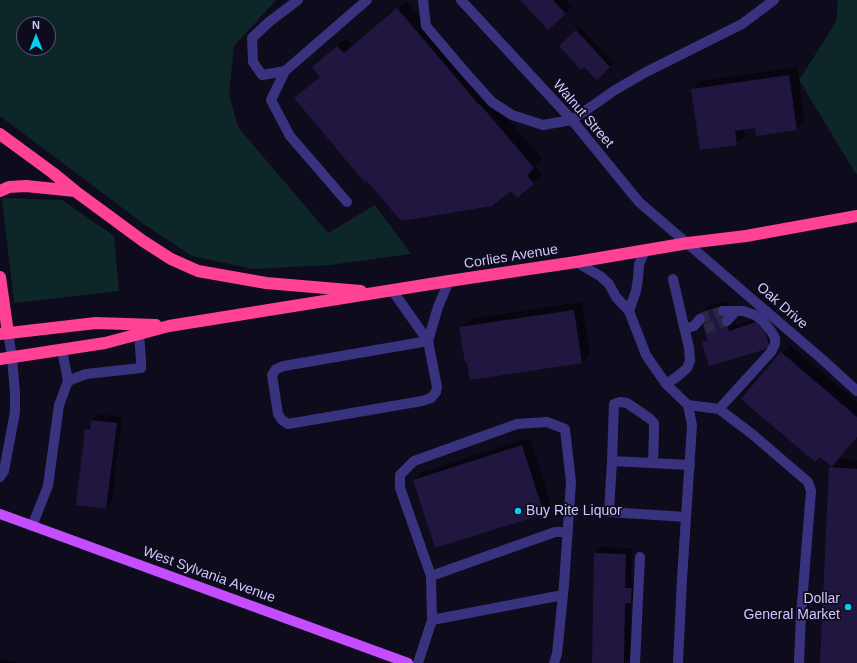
<!DOCTYPE html>
<style>
body{margin:0}
#map{position:relative;width:857px;height:663px;overflow:hidden;background:#0e0b1d;font-family:Helvetica,sans-serif}
canvas{display:block}
.north{position:absolute;left:16px;top:16px;width:40px;height:40px;box-sizing:border-box;background:#0e0b1d;border:1px solid #5b5677;border-radius:50%;rotate:0deg;font-size:11px;font-weight:700;line-height:16px;text-align:center;color:#cfc7ff}
.north::after{content:'';display:block;margin:auto;width:14px;height:18px;background:#00d0f2;clip-path:polygon(50% 0,100% 100%,50% 72%,0 100%)}
</style>
<div id="map">
<canvas width="857" height="663"></canvas>
<div class="north">N</div>
</div>
<script>
const ctx = document.querySelector('canvas').getContext('2d');
ctx.lineJoin = 'round';
function fill(path, color) {
  ctx.fillStyle = color;
  ctx.fill(path, 'evenodd');
}
function shape(rows) {
  const path = new Path2D();
  for (const r of rows) {
    path.moveTo(r[0], r[1]);
    for (let i = 2; i < r.length; i += 2) path.lineTo(r[i], r[i + 1]);
  }
  return path;
}
function stroke(path, color, width, dash) {
  ctx.strokeStyle = color;
  ctx.lineWidth = width;
  ctx.lineCap = dash ? 'butt' : 'round';
  ctx.setLineDash(dash || []);
  ctx.stroke(path);
}
function label(font, color, halo, rows, align = 'center') {
  ctx.font = font + ' Helvetica,sans-serif';
  ctx.lineWidth = 3.5;
  ctx.setLineDash([]);
  ctx.textBaseline = 'middle';
  ctx.strokeStyle = halo;
  ctx.fillStyle = color;
  for (const [text, x, y, turn = 0] of rows) {
    ctx.save();
    ctx.translate(x, y);
    ctx.rotate((+turn || 0) * Math.PI / 180);
    ctx.textAlign = isNaN(turn) ? turn : align;
    if (halo) ctx.strokeText(text, 0, 0);
    ctx.fillText(text, 0, 0);
    ctx.restore();
  }
}
fill(shape([
 [0,0,276,0,234,46,229,94,238,127,328,233,375,205,411,254,330,265,253,269,192,256,145,225,0,116],
 [24,24,48,24,48,48,24,48],
 [838,0,857,0,857,173,856,174,799,80,836,22],
 [2,198,62,200,114,236,119,291,14,303]
]), '#0d2728');
fill(shape([
 [521,0,565,0,572,7,548,29],
 [406,1,487,96,488,95,542,159,535,166,542,175,517,197,511,189,368,181,366,182,295,98,321,76,313,67,322,59,346,38,352,46],
 [580,27,614,63,597,79,584,65,560,46],
 [797,67,805,120,797,129,756,127,744,129,745,136,737,144,692,89,701,81],
 [728,301,736,325,768,315,776,341,769,348,703,342,708,337,701,313,707,306],
 [582,302,590,354,582,362,461,327,469,319],
 [790,345,857,402,857,437,838,459,857,460,857,663,821,663,830,468,832,466,782,353],
 [98,414,122,417,112,502,105,508,86,429,92,424,92,420],
 [530,438,551,504,543,513,414,480,422,472],
 [601,547,632,548,631,582,637,582,637,596,631,602,630,658,625,663,593,663,595,553],
 [0,658,18,663,0,663]
]), '#0007');
fill(shape([
 [520,0,553,0,566,14,548,30],
 [397,8,480,106,479,103,534,168,527,175,534,184,517,198,511,191,492,206,401,221,365,179,366,184,294,98,320,77,312,67,337,46,344,53],
 [576,30,610,67,597,80,584,67,581,70,559,46],
 [789,75,797,130,756,136,755,128,735,131,737,145,700,150,691,89],
 [722,306,729,331,762,320,770,348,709,366,702,342,707,340,700,312],
 [574,310,582,363,470,380,467,362,465,363,459,327],
 [781,352,857,417,857,437,832,467,820,457,815,462,741,399],
 [91,420,117,423,106,509,76,505,85,429,90,429],
 [522,445,544,514,435,548,413,480],
 [829,467,857,469,857,663,820,663],
 [594,553,626,554,625,588,632,588,631,603,625,603,624,663,592,663]
]), '#20163f');
stroke(shape([
 [700,319,723,311],
 [705,329,727,321]
]), '#2b273f', 10, [10, 5]);
stroke(shape([
 [298,0,269,22,252,38,253,62,262,75,285,71,367,0],
 [423,0,426,26,466,73,492,102,512,115,543,125,572,120,615,90,646,72,742,24,774,0],
 [461,0,572,120,639,202,823,360,857,391],
 [285,71,271,100,290,136,347,202],
 [576,262,600,276,609,284,616,297,629,311,646,355,666,384,688,405,692,425,682,579,678,663],
 [392,290,428,341,437,387,436,392,431,398,422,401,288,424,282,420,278,414,272,375,276,369,284,366,428,341],
 [629,311,636,291,638,279,639,264,645,251],
 [727,321,736,311],
 [685,329,694,326,700,319],
 [428,341,438,307,449,281],
 [68,381,86,374,141,368,141,360,139,334],
 [666,384,678,376,687,368,690,361,689,348,673,279],
 [688,405,719,409,752,434,808,482,811,491,801,615,799,663],
 [719,409,771,352,775,344,775,338,771,331,763,321,755,315,743,311,723,311],
 [612,461,614,404,620,402,627,403,649,418,654,423,654,431,653,463],
 [0,477,4,471,15,412,15,393,12,357,8,333],
 [686,517,609,512,612,461,690,465],
 [32,526,48,486,59,405,68,381,62,350],
 [431,576,555,532,568,532],
 [432,620,563,595],
 [418,663,432,620,431,576,400,488,400,475,414,461,517,424,547,422,565,429,571,482,564,585,557,654,554,663],
 [635,663,640,557]
]), '#39337f', 10);
stroke(shape([
 [0,514,408,663]
]), '#c44eff', 10);
stroke(shape([
 [0,134,53,173,75,191,143,241,171,259,198,271,266,283,361,291],
 [0,191,9,187,26,186,75,191],
 [0,277,8,333],
 [0,334,96,323,156,325],
 [0,359,105,343,169,326,449,281,576,262,688,243,746,236,857,216]
]), '#ff4295', 12);
for (const [x, y, r, color] of [
 [518,511,4,"#00d0f2"],
 [848,607,4,"#00d0f2"]
]) {
  const dot = new Path2D();
  dot.arc(x, y, r, 0, 2 * Math.PI);
  ctx.fillStyle = color;
  ctx.fill(dot);
  stroke(dot, '#0e0b1d', 1.5);
}
label('14px', '#cfc7ff', '#0e0b1d', [
 ["Walnut Street",583,114,49],
 ["Corlies Avenue",511,257,-9],
 ["Oak Drive",782,306,41],
 ["West Sylvania Avenue",209,575,20]
]);
label('14px', '#cfc7ff', '#0e0b1d', [
 ["Buy Rite Liquor",526,511],
 ["Dollar",840,599,"right"],
 ["General Market",840,615,"right"]
], 'left');
</script>
